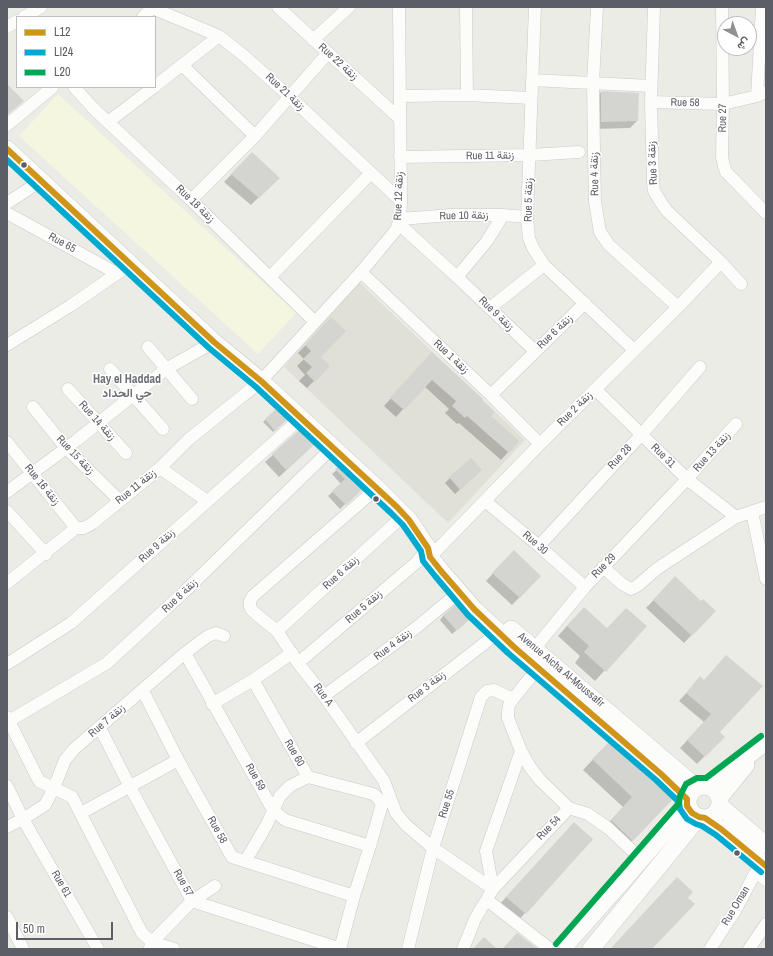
<!DOCTYPE html>
<meta charset="utf-8">
<style>
body{margin:0}
#map{position:relative;width:773px;height:956px;overflow:hidden;background:#ecece7;font-family:"Archivo Narrow",Vazirmatn,sans-serif}
canvas{display:block}
.frame{position:absolute;inset:0;border:8px solid #5c5e65;pointer-events:none}
.legend{position:absolute;left:16px;top:16px;width:140px;height:72px;box-sizing:border-box;background:#fff;border:1px solid #bebfc1;margin:0;padding:5px 7px;list-style:none;font-size:12px;color:#5c5e65}
.legend li{display:flex;align-items:center;gap:8px;height:20px}
.legend b{width:20px;border:1px solid #bebfc1}
.north{position:absolute;left:717px;top:16px;width:40px;height:40px;box-sizing:border-box;background:#fff;border:1px solid #bebfc1;border-radius:50%;rotate:139deg;font-size:11px;font-weight:700;line-height:16px;text-align:center;color:#5c5e65}
.north::after{content:'';display:block;margin:auto;width:14px;height:18px;background:#8e9092;clip-path:polygon(50% 0,100% 100%,50% 72%,0 100%)}
.scale{position:absolute;left:16px;top:922px;width:97px;height:18px;box-sizing:border-box;border:2px solid #5c5e65;border-top:0;padding-left:5px;font-size:12px;line-height:14px;white-space:nowrap;color:#5c5e65;-webkit-text-stroke:3px #fff;paint-order:stroke}
</style>
<div id="map">
<canvas width="773" height="956"></canvas>
<div class="frame"></div>
<ul class="legend">
<li><b style="height:5px;background:#d09419"></b>L12</li>
<li><b style="height:5px;background:#00a9ce"></b>LI24</li>
<li><b style="height:5px;background:#00a651"></b>L20</li>
</ul>
<div class="north">ش</div>
<div class="scale">50 m</div>
</div>
<script>
const ctx = document.querySelector('canvas').getContext('2d');
ctx.lineJoin = 'round';
function fill(path, color) {
  ctx.fillStyle = color;
  ctx.fill(path, 'evenodd');
}
function shape(rows) {
  const path = new Path2D();
  for (const r of rows) {
    if (r.length === 3) {
      path.moveTo(r[0] + r[2], r[1]);
      path.arc(r[0], r[1], r[2], 0, 2 * Math.PI);
      continue;
    }
    path.moveTo(r[0], r[1]);
    for (let i = 2; i < r.length; i += 2) path.lineTo(r[i], r[i + 1]);
  }
  return path;
}
function stroke(path, color, width, dash) {
  ctx.strokeStyle = color;
  ctx.lineWidth = width;
  ctx.lineCap = dash ? 'butt' : 'round';
  ctx.setLineDash(dash || []);
  ctx.stroke(path);
}
function label(font, color, halo, rows, align = 'center') {
  ctx.font = font + ' "Archivo Narrow",Vazirmatn,sans-serif';
  ctx.lineWidth = 3;
  ctx.setLineDash([]);
  ctx.textBaseline = 'middle';
  ctx.strokeStyle = halo;
  ctx.fillStyle = color;
  for (const [text, x, y, turn = 0] of rows) {
    ctx.save();
    ctx.translate(x, y);
    ctx.rotate((+turn || 0) * Math.PI / 180);
    ctx.textAlign = isNaN(turn) ? turn : align;
    if (halo) ctx.strokeText(text, 0, 0);
    ctx.fillText(text, 0, 0);
    ctx.restore();
  }
}
fill(shape([
 [58,94,296,313,258,354,19,136]
]), '#f5f6e0');
fill(shape([
 [359,282,525,440,448,523,284,367]
]), '#e0e0d6');
fill(shape([
 [601,92,637,121,630,128,594,129,594,99],
 [252,153,278,178,251,205,224,182],
 [332,318,319,357,329,366,307,388,299,381,305,375,297,366,304,359,298,353],
 [425,361,518,441,501,460,459,423,457,424,445,413,449,409,424,386,396,417,384,406],
 [276,410,286,420,273,432,263,422],
 [299,431,306,452,279,477,265,462],
 [339,468,361,489,340,509,328,496,341,484,332,474],
 [476,475,455,494,445,483,450,478],
 [506,559,540,576,512,605,486,581],
 [668,585,714,611,684,643,646,608],
 [444,615,464,624,452,634,440,620],
 [574,618,607,629,645,626,595,681,575,663,580,656,558,636],
 [700,678,704,681,718,732,723,737,697,764,680,748,704,722,679,701],
 [599,753,671,799,623,850,602,830,623,807,583,770],
 [574,823,592,840,515,924,497,907]
]), '#0003');
fill(shape([
 [7,84,24,101,7,115],
 [601,91,639,93,638,121,601,122],
 [252,152,280,178,259,198,231,174],
 [331,317,346,331,321,357,330,366,315,382,306,373,312,367,303,359,311,351,305,345],
 [432,352,483,399,482,400,495,412,491,416,519,441,509,453,467,416,465,418,452,406,456,401,432,380,404,410,390,398],
 [276,409,287,420,275,431,265,419],
 [299,430,315,444,286,470,272,454],
 [471,458,482,470,460,490,449,477],
 [339,466,363,489,346,505,332,491,345,479,335,469],
 [514,550,541,576,520,598,492,573],
 [675,576,701,601,703,599,716,611,692,636,653,600],
 [456,604,470,619,457,631,443,615],
 [584,607,607,628,626,608,647,626,606,672,584,652,589,646,567,626],
 [726,655,763,686,720,732,725,737,705,757,687,740,711,714,686,693,700,676,704,680],
 [609,742,673,799,633,841,611,820,632,797,592,759],
 [574,822,593,839,526,914,506,897],
 [677,877,693,892,688,898,695,904,652,949,610,949],
 [517,933,538,949,502,949],
 [484,937,497,949,473,949]
]), '#d4d4d1');
const street = shape([
 [150,7,219,36,242,54,289,96,401,201],
 [278,7,399,118],
 [466,7,467,95],
 [535,7,527,217,529,238,533,248,544,265,634,350],
 [597,7,593,83,594,153,595,202,600,232,609,245,678,307],
 [654,7,651,102,653,182,654,191,662,204,667,211,721,262,741,284],
 [722,7,723,104,722,157,724,166,726,172,731,177,766,213],
 [24,17,41,7],
 [143,17,153,7],
 [7,27,17,21],
 [313,40,349,7],
 [182,65,255,136],
 [532,80,651,86],
 [155,86,219,36],
 [74,87,94,109,191,200,315,322],
 [400,96,467,95,531,98],
 [757,96,762,7],
 [651,102,723,104,757,96,766,92],
 [108,122,154,87],
 [7,125,53,87],
 [400,157,530,155,579,152],
 [191,200,255,136,328,53],
 [7,203,41,181],
 [7,213,116,273],
 [400,219,451,215,503,215,527,217],
 [399,224,457,277,487,241,503,215],
 [361,272,491,395,540,444],
 [270,277,371,173],
 [457,277,535,351],
 [490,308,544,265],
 [7,345,70,306,131,264],
 [148,347,192,399],
 [110,369,163,429],
 [68,389,126,453],
 [595,389,687,479,736,517],
 [491,395,585,303],
 [33,407,66,448,119,500],
 [7,442,76,528],
 [160,468,207,501],
 [377,488,253,596,250,601,250,606,251,609,256,614,277,631,298,663,324,696,384,781,396,813,406,825,433,848,493,889],
 [7,492,77,440,166,369,214,342],
 [485,501,539,546,585,587],
 [7,511,46,554],
 [752,512,766,579],
 [539,546,641,435,700,367],
 [430,557,540,444,678,307,721,262],
 [603,567,622,584,631,589,637,586,658,568,736,517,766,507],
 [7,583,76,528,84,528,93,523,160,468,189,439,261,381,361,272,396,230,400,219,401,201,399,7],
 [277,631,404,515],
 [185,653,273,810,285,820,370,846],
 [530,654,585,587,687,479,736,424],
 [298,663,417,562,428,548],
 [7,664,71,623,301,418],
 [538,668,513,699,509,705,508,712,508,718,521,751,530,767,540,780,569,808,588,814,608,828,641,859],
 [253,680,308,777,373,794,376,796,382,804],
 [143,691,178,760,232,857,354,896],
 [324,696,417,627,459,592],
 [212,704,253,680,292,653],
 [7,717,39,781,72,797,142,933,152,942,174,949],
 [9,721,107,663,183,593,332,448],
 [100,728,130,787,192,901,341,949],
 [356,743,499,632],
 [7,786,23,819,98,949],
 [81,813,178,760],
 [7,827,23,819,45,805,54,788,65,760,74,749,185,653,208,636,216,633,224,636],
 [246,860,266,826,280,796,290,786,308,777],
 [756,872,766,880],
 [493,889,486,851,521,751],
 [487,900,550,949],
 [7,917,23,949],
 [150,948,152,942,192,901,215,886],
 [340,949,354,896,370,846,382,804],
 [408,949,433,848,481,697,487,691,494,690,513,699],
 [463,949,475,919,493,889,569,808],
 [710,949,735,911,761,862],
 [749,949,766,924]
]);
const secondary = shape([
 [7,149,214,342,261,381,377,488,409,520,429,550,430,557,441,571,474,609,538,668,661,774,687,799],
 [511,629,696,787],
 [704,802,16],
 [708,786,766,742],
 [720,797,746,765],
 [720,806,766,845],
 [705,818,721,829,766,866],
 [562,949,627,876,687,806],
 [591,949,699,817]
]);
stroke(street, '#c9cac9', 13);
stroke(secondary, '#c8c8c8', 18);
stroke(street, '#fcfcfb', 12);
stroke(secondary, '#fcfcfb', 17);
stroke(shape([
 [7,149,214,342,261,381,397,507,409,520,428,548,430,557,441,571,474,609,514,647,661,774,687,799,687,806,692,813,699,817,705,818,721,829,766,866]
]), '#d09419', 6);
stroke(shape([
 [7,160,209,348,256,387,391,513,403,525,421,551,423,561,435,576,468,615,508,653,656,780,679,802,680,809,687,819,696,824,702,826,716,835,761,872]
]), '#00a9ce', 6);
stroke(shape([
 [556,944,679,803,680,796,686,784,697,778,706,778,761,736]
]), '#00a651', 6);
for (const [x, y, r, color] of [
 [24,165,3.5,"#5c5e65"],
 [376,499,3.5,"#5c5e65"],
 [737,853,3.5,"#5c5e65"]
]) {
  const dot = new Path2D();
  dot.arc(x, y, r, 0, 2 * Math.PI);
  ctx.fillStyle = color;
  ctx.fill(dot);
  stroke(dot, '#fff', 1.5);
}
label('11px', '#5c5e65', '#fff', [
 ["Rue 22 زنقة",338,62,42],
 ["Rue 21 زنقة",285,92,43],
 ["Rue 58",685,103,1],
 ["Rue 27",723,118,-89],
 ["Rue 11 زنقة",490,156,-1],
 ["Rue 3 زنقة",653,163,-93],
 ["Rue 4 زنقة",595,174,-91],
 ["Rue 12 زنقة",399,196,-88],
 ["Rue 5 زنقة",529,200,-89],
 ["Rue 18 زنقة",195,204,44],
 ["Rue 10 زنقة",464,216,-1],
 ["Rue 65",62,243,29],
 ["Rue 9 زنقة",496,314,44],
 ["Rue 6 زنقة",555,332,-44],
 ["Rue 1 زنقة",451,357,43],
 ["Rue 2 زنقة",575,409,-45],
 ["Rue 14 زنقة",97,421,48],
 ["Rue 13 زنقة",712,452,-48],
 ["Rue 15 زنقة",75,455,46],
 ["Rue 31",663,456,44],
 ["Rue 28",620,457,-47],
 ["Rue 16 زنقة",42,485,51],
 ["Rue 11 زنقة",136,487,-39],
 ["Rue 30",535,543,41],
 ["Rue 9 زنقة",157,546,-42],
 ["Rue 29",604,566,-46],
 ["Rue 6 زنقة",341,573,-42],
 ["Rue 8 زنقة",180,596,-43],
 ["Rue 5 زنقة",364,607,-41],
 ["Rue 4 زنقة",393,645,-37],
 ["Avenue Aicha Al-Moussafir",561,670,40],
 ["Rue 3 زنقة",427,687,-38],
 ["Rue A",323,695,54],
 ["Rue 7 زنقة",107,721,-41],
 ["Rue 60",294,753,60],
 ["Rue 59",255,777,60],
 ["Rue 55",447,804,-72],
 ["Rue 54",549,828,-46],
 ["Rue 58",217,830,61],
 ["Rue 57",183,883,61],
 ["Rue 61",61,884,60],
 ["Rue Oman",736,906,-59]
]);
label('bold 12px', '#6d7077', '#fff', [
 ["Hay el Haddad",127,380],
 ["حي الحداد",127,394]
]);
</script>
